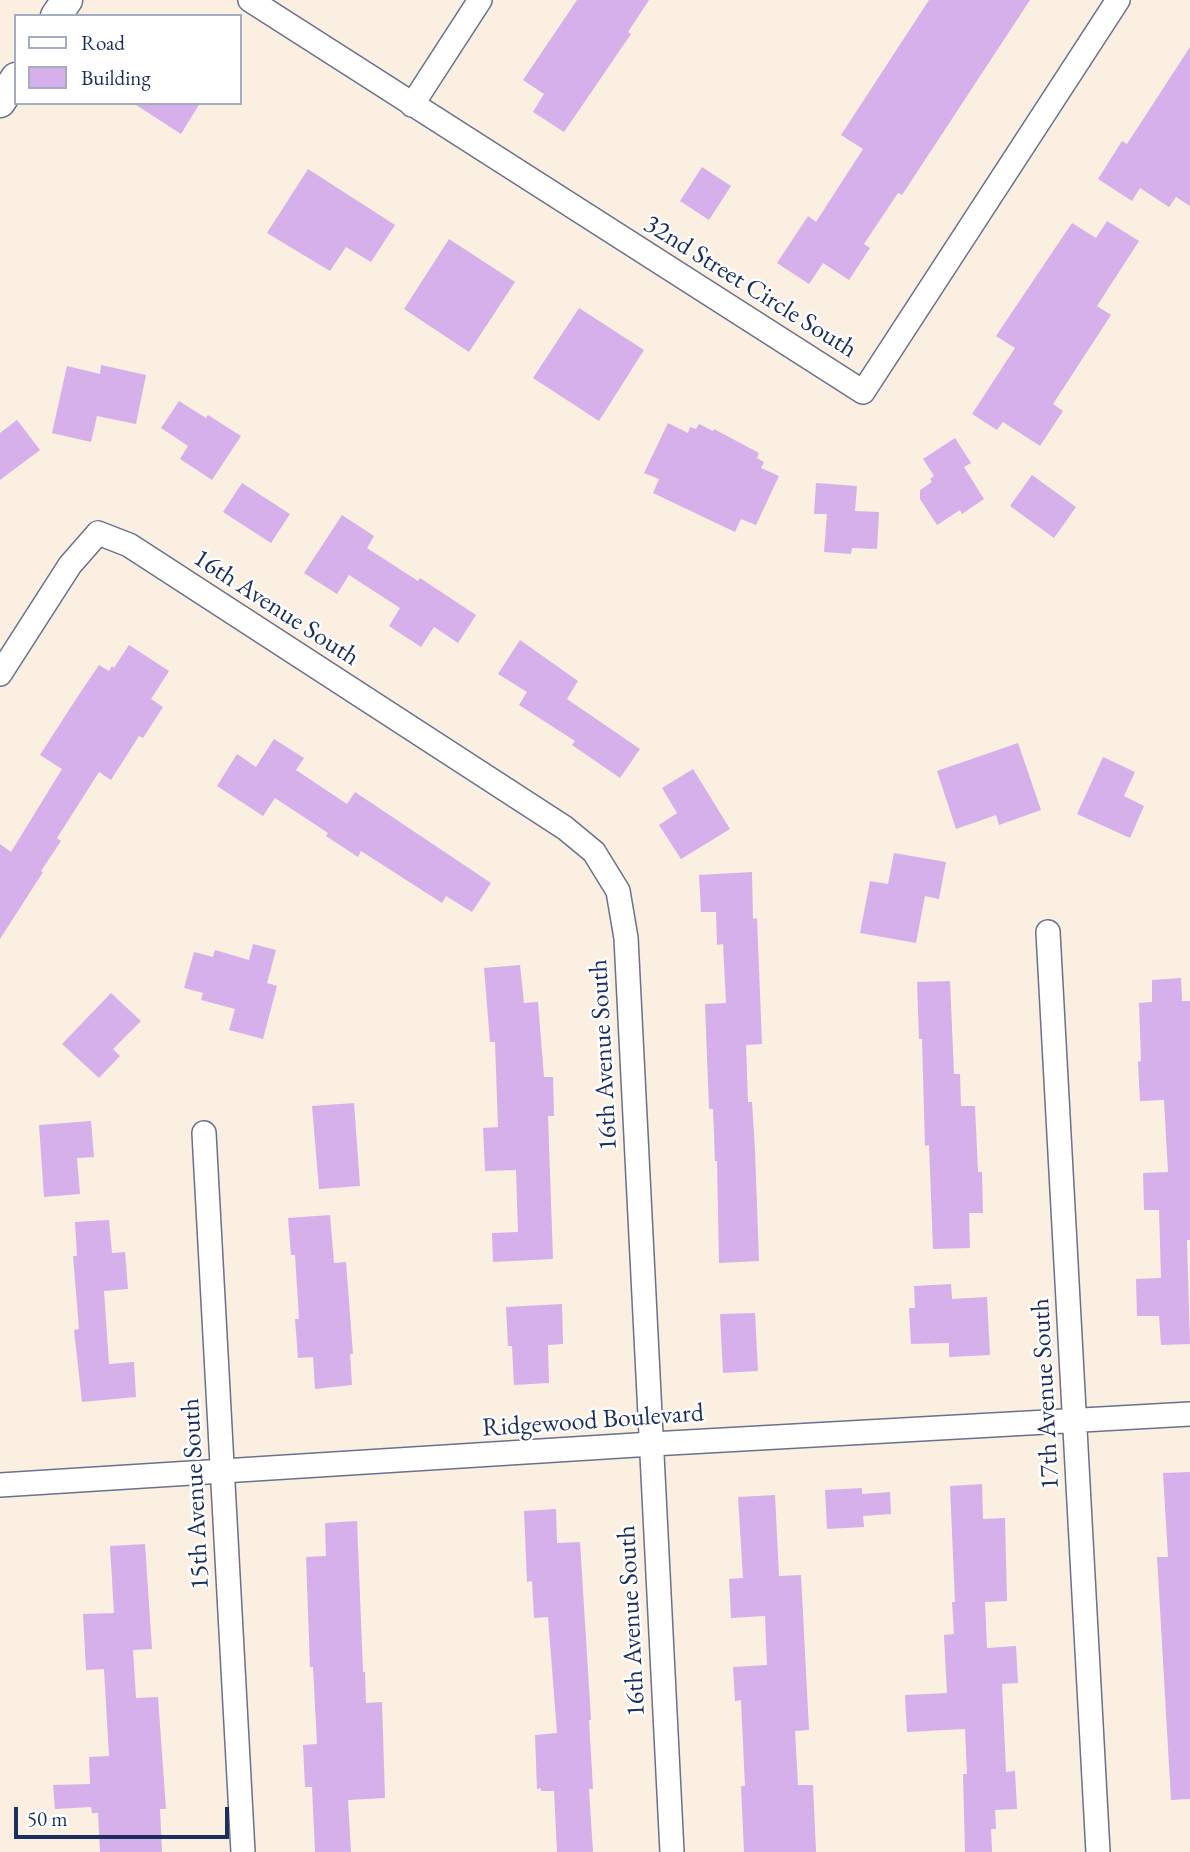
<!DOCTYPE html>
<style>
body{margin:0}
#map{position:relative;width:1190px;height:1852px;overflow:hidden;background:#faefe1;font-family:"EB Garamond",serif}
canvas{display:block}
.legend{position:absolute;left:14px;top:14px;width:228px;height:91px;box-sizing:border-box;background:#fff;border:2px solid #a4acbf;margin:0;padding:9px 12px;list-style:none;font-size:21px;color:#1b2f5e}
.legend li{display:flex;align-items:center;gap:14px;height:35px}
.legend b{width:35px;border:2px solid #a4acbf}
.scale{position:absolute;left:14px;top:1807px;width:215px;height:32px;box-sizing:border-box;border:4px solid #1b2f5e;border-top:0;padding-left:9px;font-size:21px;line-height:24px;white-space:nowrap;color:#1b2f5e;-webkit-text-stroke:5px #fff;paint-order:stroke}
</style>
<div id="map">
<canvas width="1190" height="1852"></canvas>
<ul class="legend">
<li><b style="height:9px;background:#fff"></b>Road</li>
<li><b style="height:19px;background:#d5b0ea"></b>Building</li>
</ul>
<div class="scale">50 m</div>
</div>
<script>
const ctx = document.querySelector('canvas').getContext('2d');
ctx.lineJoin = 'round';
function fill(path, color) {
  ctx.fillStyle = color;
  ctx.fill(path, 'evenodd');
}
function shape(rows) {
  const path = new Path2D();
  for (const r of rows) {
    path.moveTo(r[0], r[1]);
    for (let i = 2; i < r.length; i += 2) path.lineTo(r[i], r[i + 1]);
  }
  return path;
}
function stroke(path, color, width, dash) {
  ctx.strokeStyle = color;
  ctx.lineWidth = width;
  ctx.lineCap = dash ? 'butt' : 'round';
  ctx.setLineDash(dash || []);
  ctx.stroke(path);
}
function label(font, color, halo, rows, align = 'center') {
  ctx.font = font + ' "EB Garamond",serif';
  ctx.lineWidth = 5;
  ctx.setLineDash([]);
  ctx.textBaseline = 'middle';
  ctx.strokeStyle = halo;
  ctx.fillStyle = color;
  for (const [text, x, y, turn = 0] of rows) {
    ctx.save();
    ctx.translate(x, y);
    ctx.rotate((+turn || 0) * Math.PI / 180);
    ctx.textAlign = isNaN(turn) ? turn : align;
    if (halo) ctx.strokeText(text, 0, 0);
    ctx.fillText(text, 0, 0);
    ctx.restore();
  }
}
fill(shape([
 [577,0,649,0,628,32,631,34,564,132,533,112,544,94,523,80],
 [929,0,1030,0,902,195,898,193,864,244,870,248,849,280,823,263,809,284,777,263,808,216,816,222,863,149,841,135],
 [1190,47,1190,206,1176,197,1169,207,1140,188,1132,201,1098,179,1122,141,1127,144],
 [133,103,200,103,181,134],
 [702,167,731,186,709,220,680,201],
 [308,169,395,225,371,262,346,247,330,271,267,233],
 [1107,221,1139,241,1097,306,1111,315,1053,404,1063,411,1040,446,1003,422,997,430,972,414,1015,348,996,336,1072,223,1096,238],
 [449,239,515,282,469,352,404,309],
 [579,308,644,350,599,421,533,378],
 [101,365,146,375,136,424,97,416,91,442,52,433,67,366,100,374],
 [179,401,206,418,208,415,241,436,212,480,180,459,188,446,161,428],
 [17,420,40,450,0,480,0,433],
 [668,423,688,433,690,427,696,429,699,424,713,431,714,429,759,453,757,458,764,462,761,468,779,476,756,525,741,519,735,532,653,493,659,479,644,473],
 [955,438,971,463,964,467,984,499,962,514,960,510,937,525,920,499,920,490,932,482,930,479,934,476,923,459],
 [1032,475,1076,507,1054,538,1010,506],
 [242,483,290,514,271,543,223,512],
 [816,483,857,486,855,511,879,512,877,549,852,548,851,554,824,552,827,514,814,514],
 [342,515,374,536,367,548,418,581,420,578,476,615,458,643,434,627,421,647,389,626,400,608,349,575,337,594,304,573],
 [520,640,578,681,567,699,640,749,620,778,572,745,575,741,519,705,527,692,498,674],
 [129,645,169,671,151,699,163,707,143,738,139,736,111,780,99,772,57,838,61,841,41,871,43,872,0,939,0,844,11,852,62,769,40,755,78,696,99,665,109,671,112,666,114,668],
 [274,739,304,758,296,770,347,804,355,792,491,883,472,912,446,896,442,903,361,851,358,857,326,836,328,833,275,798,263,816,217,786,237,754,256,767],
 [1018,743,1041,810,999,825,996,815,956,829,937,771],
 [1103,757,1135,772,1124,796,1144,806,1130,838,1077,814],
 [693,769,730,829,681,859,659,825,677,813,662,788],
 [894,853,946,862,939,899,925,896,916,943,860,933,870,881,888,884],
 [752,872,753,919,757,918,762,1044,746,1045,748,1102,752,1102,755,1151,759,1261,719,1263,717,1161,715,1161,713,1109,709,1109,705,1004,726,1003,723,944,717,945,716,912,701,912,699,875],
 [253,944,276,950,267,983,277,986,263,1039,229,1030,235,1009,201,1000,203,993,184,988,194,952,213,957,215,950,249,960],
 [520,965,524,1003,538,1002,544,1077,553,1077,554,1116,548,1116,553,1259,493,1262,492,1233,518,1232,516,1170,485,1171,483,1128,498,1127,495,1042,490,1042,484,968],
 [1181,978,1182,1001,1190,1001,1190,1240,1187,1240,1190,1344,1161,1345,1159,1316,1137,1316,1136,1279,1161,1278,1159,1210,1144,1210,1143,1173,1168,1172,1164,1100,1140,1101,1138,1062,1141,1061,1139,1003,1152,1002,1152,980],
 [950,981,954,1074,960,1074,961,1106,975,1106,978,1172,982,1172,983,1213,969,1213,970,1248,933,1249,929,1145,925,1146,922,1039,919,1039,917,982],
 [111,993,141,1021,113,1049,120,1056,99,1078,62,1044],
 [354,1103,360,1186,319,1189,312,1106],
 [91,1121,94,1157,77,1158,80,1194,44,1197,39,1125],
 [330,1215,334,1263,346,1262,353,1354,350,1354,352,1385,315,1389,313,1357,298,1358,295,1319,299,1319,295,1255,291,1255,288,1218],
 [109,1220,112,1253,125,1252,128,1289,104,1291,109,1364,134,1362,136,1397,82,1402,74,1330,79,1329,73,1256,77,1256,75,1222],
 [951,1284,952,1299,987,1297,990,1355,949,1357,949,1343,911,1344,909,1308,915,1308,914,1286],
 [562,1304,563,1344,548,1345,549,1383,514,1385,512,1346,508,1346,506,1307],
 [755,1313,758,1371,723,1373,720,1314],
 [1190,1472,1190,1799,1171,1800,1157,1557,1168,1557,1163,1473],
 [982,1484,983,1519,1005,1518,1007,1601,985,1602,987,1648,1016,1646,1018,1683,1002,1684,1006,1772,1015,1771,1017,1809,995,1810,996,1829,991,1829,992,1852,965,1852,963,1774,967,1774,965,1729,907,1732,905,1695,947,1693,944,1635,954,1634,952,1602,955,1602,950,1486],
 [862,1488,862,1494,890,1492,891,1514,863,1516,864,1527,827,1529,825,1490],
 [775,1495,779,1576,801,1575,809,1730,795,1731,798,1785,813,1785,816,1852,744,1852,741,1786,745,1786,741,1700,735,1701,733,1667,767,1665,765,1616,731,1618,729,1579,743,1578,738,1497],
 [556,1509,557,1543,580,1542,591,1720,589,1720,593,1789,589,1789,593,1852,557,1852,554,1791,541,1791,541,1788,537,1789,535,1735,557,1733,548,1617,534,1618,532,1581,527,1582,524,1511],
 [357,1521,363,1672,365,1672,366,1703,382,1702,385,1798,348,1800,351,1852,315,1852,312,1787,305,1787,303,1745,317,1744,313,1667,310,1667,306,1557,326,1556,325,1523],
 [145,1544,152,1649,133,1650,136,1698,158,1697,166,1809,160,1809,162,1852,100,1852,98,1813,92,1813,91,1807,55,1809,53,1785,90,1784,89,1757,109,1756,104,1669,86,1670,83,1614,114,1613,110,1546]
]), '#d5b0ea');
const minor = shape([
 [250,0,863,392,1118,0],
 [412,105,480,0],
 [0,674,70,565,98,533,129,545,565,828,594,852,618,891,626,938,672,1852],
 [1048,932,1098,1852],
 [204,1133,243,1852],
 [0,1485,652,1444,1190,1414]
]);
const tertiary = shape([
 [56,16,67,0],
 [0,102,16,78]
]);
stroke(minor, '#69728c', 26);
stroke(tertiary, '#69728c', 33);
stroke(minor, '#fff', 23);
stroke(tertiary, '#fff', 30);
label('26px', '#1b2f5e', '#fff', [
 ["32nd Street Circle South",750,287,32],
 ["16th Avenue South",276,608,33],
 ["16th Avenue South",604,1055,-93],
 ["17th Avenue South",1046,1394,-93],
 ["Ridgewood Boulevard",593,1421,-4],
 ["15th Avenue South",196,1494,-93],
 ["16th Avenue South",632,1621,-93]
]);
</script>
